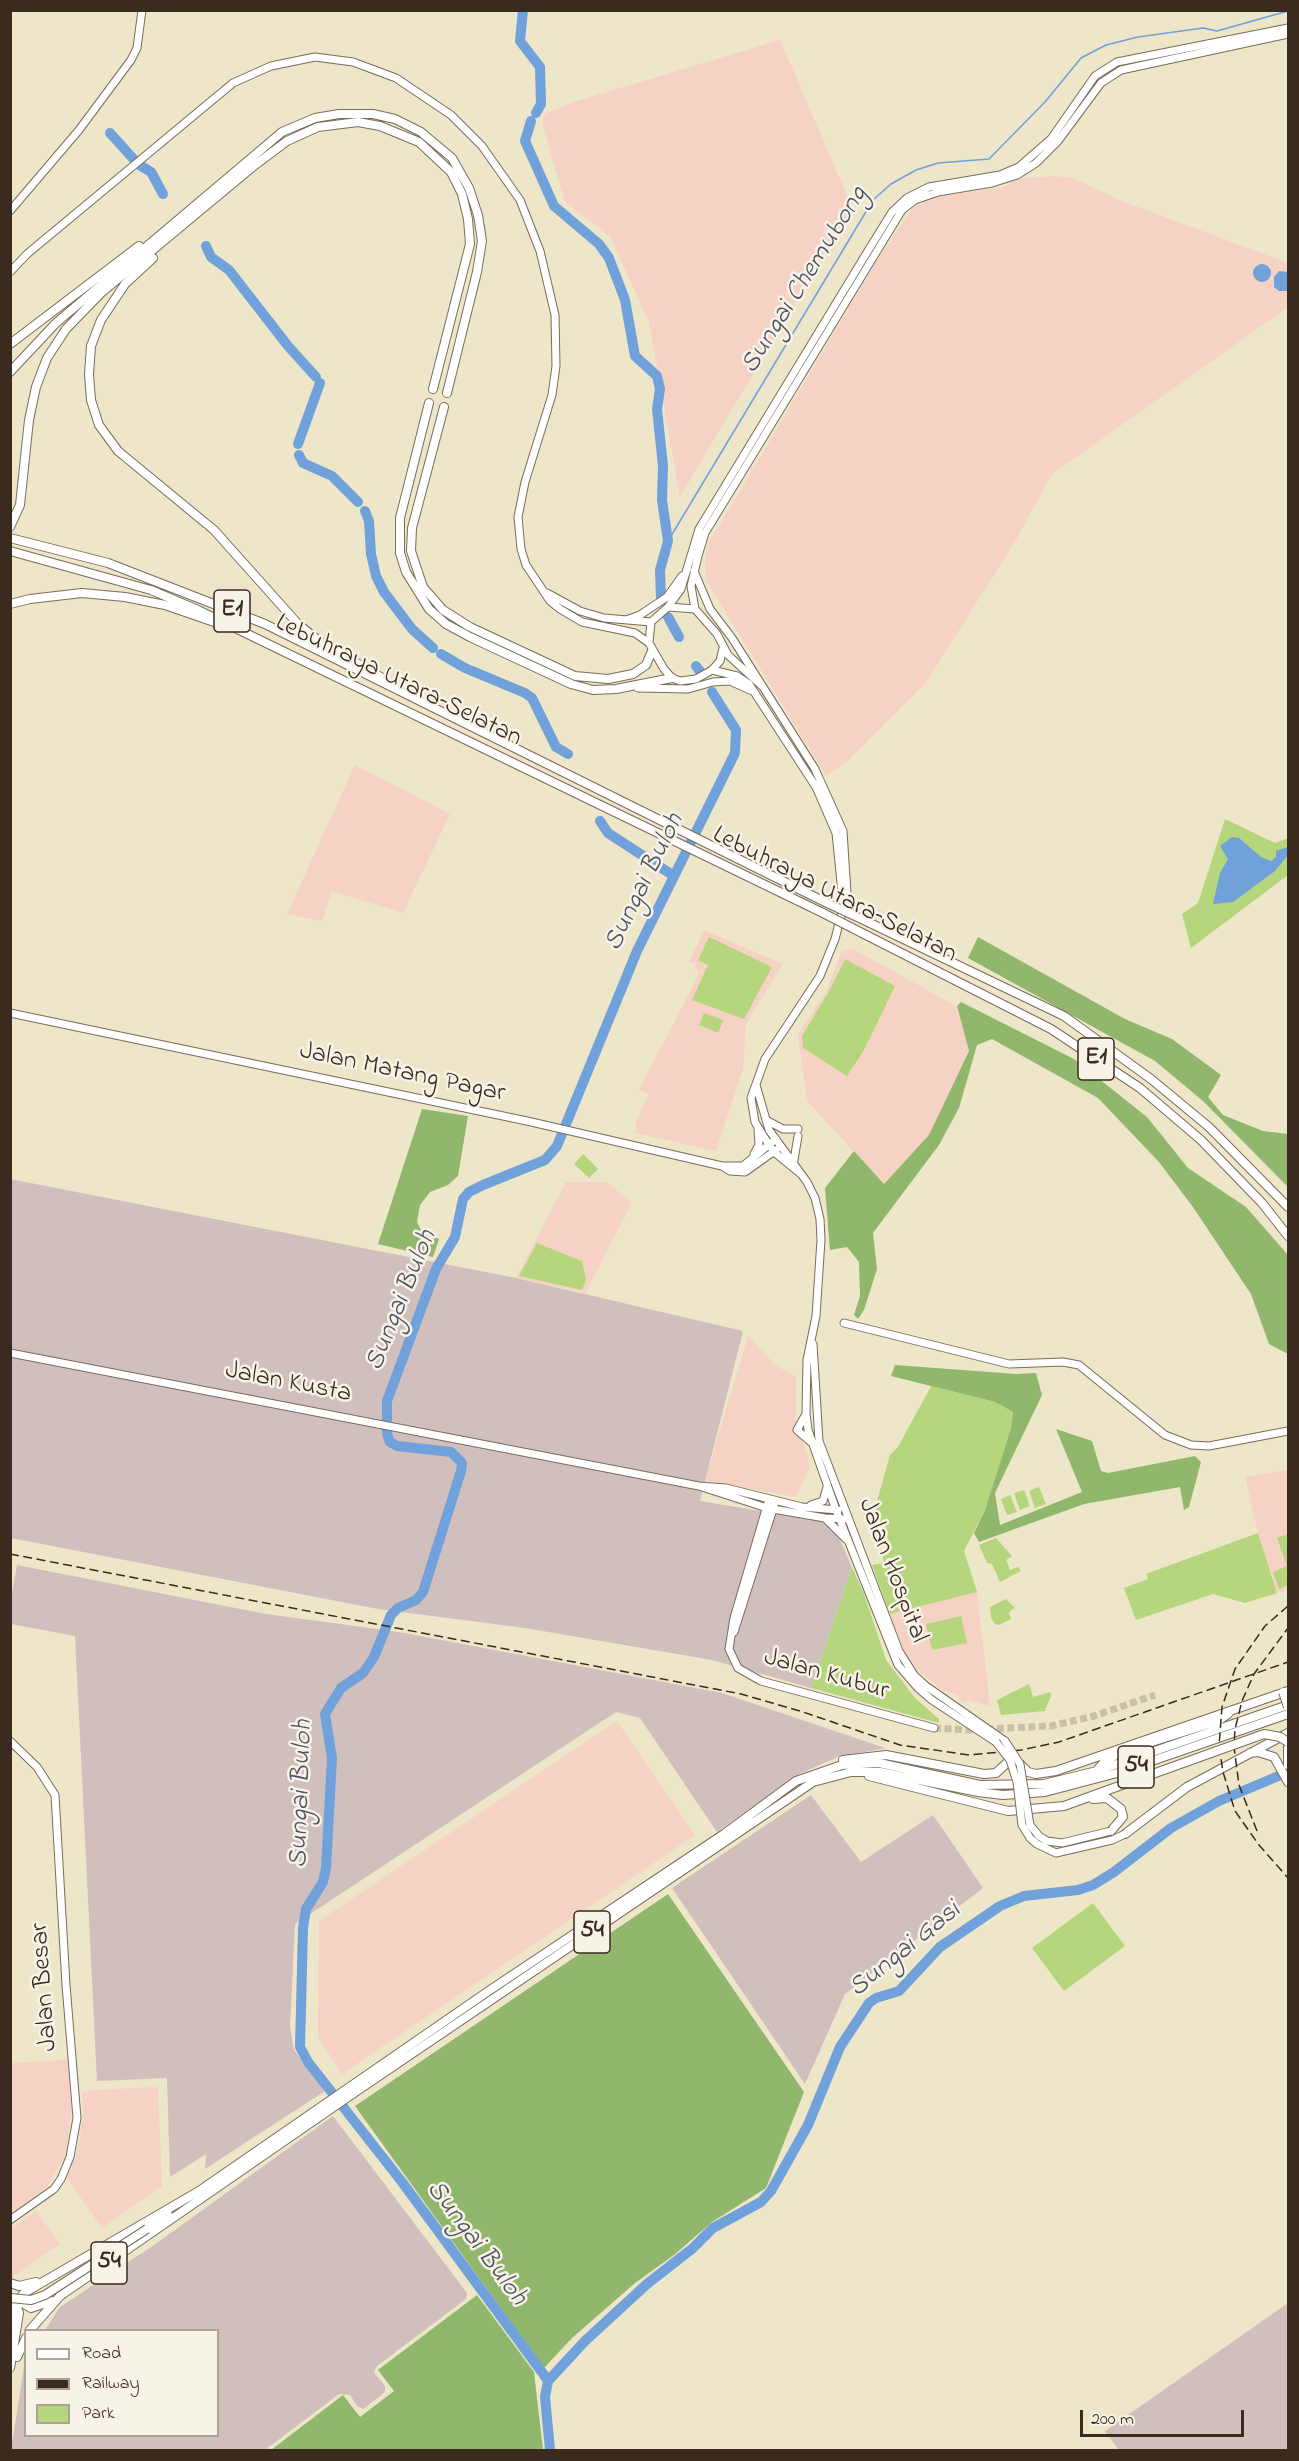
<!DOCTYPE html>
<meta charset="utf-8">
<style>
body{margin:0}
#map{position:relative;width:1299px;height:2461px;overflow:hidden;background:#ede6c9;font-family:"Indie Flower",sans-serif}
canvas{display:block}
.frame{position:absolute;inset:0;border:12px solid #3b2a1e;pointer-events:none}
.legend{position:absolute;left:24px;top:2329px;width:195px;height:108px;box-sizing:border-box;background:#f7f3e8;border:2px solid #aca397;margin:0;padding:8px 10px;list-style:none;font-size:18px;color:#3b2a1e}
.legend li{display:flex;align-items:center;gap:12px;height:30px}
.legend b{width:30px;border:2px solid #aca397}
.scale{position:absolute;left:1080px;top:2410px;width:164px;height:27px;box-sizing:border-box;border:3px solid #3b2a1e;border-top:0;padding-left:8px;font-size:18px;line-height:21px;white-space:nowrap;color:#3b2a1e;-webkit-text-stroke:4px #f7f3e8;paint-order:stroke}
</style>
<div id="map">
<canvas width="1299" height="2461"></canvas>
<div class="frame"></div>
<ul class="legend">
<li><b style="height:8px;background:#fff"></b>Road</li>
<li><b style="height:8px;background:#3b2a1e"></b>Railway</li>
<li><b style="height:16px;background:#b5d67d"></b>Park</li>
</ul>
<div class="scale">200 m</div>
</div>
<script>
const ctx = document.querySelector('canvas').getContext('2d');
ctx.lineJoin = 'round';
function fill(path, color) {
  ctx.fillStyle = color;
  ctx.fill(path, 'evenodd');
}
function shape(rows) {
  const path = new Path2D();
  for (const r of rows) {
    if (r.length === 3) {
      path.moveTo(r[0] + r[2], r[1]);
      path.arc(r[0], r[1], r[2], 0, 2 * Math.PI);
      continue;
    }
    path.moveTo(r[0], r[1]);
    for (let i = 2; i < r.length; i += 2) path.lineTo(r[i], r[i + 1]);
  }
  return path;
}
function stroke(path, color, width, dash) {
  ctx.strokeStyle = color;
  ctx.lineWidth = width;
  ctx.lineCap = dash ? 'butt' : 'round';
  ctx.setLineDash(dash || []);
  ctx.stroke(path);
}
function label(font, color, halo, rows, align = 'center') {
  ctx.font = font + ' "Indie Flower",sans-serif';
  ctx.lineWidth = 5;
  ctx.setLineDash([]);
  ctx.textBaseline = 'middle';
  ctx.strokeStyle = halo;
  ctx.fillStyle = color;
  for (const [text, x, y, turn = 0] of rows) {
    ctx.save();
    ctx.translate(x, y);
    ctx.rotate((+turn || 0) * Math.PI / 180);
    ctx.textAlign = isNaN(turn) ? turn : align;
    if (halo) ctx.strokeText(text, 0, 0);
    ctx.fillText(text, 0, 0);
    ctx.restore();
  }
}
fill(shape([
 [780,40,852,207,680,497,649,322,610,236,565,202,543,126,544,114,574,102],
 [1054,176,1073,178,1119,200,1288,263,1288,307,1051,475,1016,540,925,684,850,759,826,776,707,582,705,564,707,546,879,257,912,209,931,198,1005,187,1015,179],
 [355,765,450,814,403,913,332,891,322,921,287,914],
 [704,930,783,964,746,1024,743,1069,716,1151,635,1133,637,1120,649,1094,639,1090,696,980,699,971,694,969,696,964,689,962],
 [853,949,956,1006,969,1051,929,1135,884,1184,807,1101,798,1035,827,990,841,952],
 [566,1182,606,1182,632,1202,586,1293,516,1278],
 [748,1336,775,1365,796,1377,796,1419,810,1465,796,1497,705,1480],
 [1288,1470,1288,1589,1277,1593,1258,1532,1245,1477],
 [977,1592,990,1706,968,1700,965,1703,959,1701,958,1695,944,1691,917,1670,903,1648,890,1614],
 [617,1721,695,1835,342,2074,318,2037,319,1921],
 [69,2060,71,2116,65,2155,47,2187,11,2213,11,2063],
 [156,2087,158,2089,162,2186,102,2228,67,2178,76,2158,83,2117,82,2093,93,2090],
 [36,2211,60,2244,11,2278,11,2228]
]), '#f6d2c4');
fill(shape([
 [10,1179,516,1278,743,1331,700,1501,821,1521,838,1535,852,1567,811,1688,712,1660,525,1628,378,1609,11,1538],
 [17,1565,266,1614,399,1632,722,1693,885,1748,838,1757,799,1774,717,1832,640,1718,616,1712,295,1924,290,2027,294,2050,325,2091,205,2169,206,2154,170,2177,167,2078,97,2081,75,1636,11,1624,11,1598],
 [811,1795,861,1862,933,1815,983,1888,845,1994,805,2084,672,1888],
 [333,2116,467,2293,466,2299,377,2366,374,2372,385,2386,385,2392,363,2409,357,2406,350,2395,339,2394,265,2450,11,2450,25,2360,26,2436,218,2436,218,2330,45,2330,60,2307,154,2245],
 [1288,2303,1288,2450,1119,2450,1105,2431]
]), '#d1bfbe');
fill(shape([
 [1225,819,1275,843,1288,838,1288,875,1191,948,1182,914,1198,903],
 [709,937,772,967,744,1019,692,1000,708,965,698,960],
 [845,959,895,986,864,1050,847,1076,803,1048,802,1036,829,991],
 [704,1013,723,1020,718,1033,699,1025],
 [583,1154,598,1169,589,1178,574,1164],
 [537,1243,582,1261,586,1280,582,1290,519,1276],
 [931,1386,995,1402,1013,1412,1011,1428,985,1510,964,1551,977,1592,890,1614,872,1565,884,1563,882,1553,890,1552,885,1523,872,1519,890,1455,898,1447],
 [1039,1487,1046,1504,1035,1508,1029,1491],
 [1024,1490,1030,1506,1020,1510,1014,1493],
 [1010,1495,1017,1512,1007,1515,1001,1499],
 [1258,1533,1277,1593,1245,1603,1213,1594,1136,1620,1124,1588,1148,1579,1146,1574],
 [1288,1534,1288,1585,1279,1589,1273,1572,1287,1566,1277,1538],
 [996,1538,1012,1556,1006,1560,1010,1570,1018,1567,1021,1571,1000,1582,992,1564,987,1563,979,1545],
 [852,1567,864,1594,886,1660,915,1698,939,1719,939,1723,811,1688],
 [1006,1599,1015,1608,1009,1612,1011,1619,999,1625,995,1624,991,1618,990,1607],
 [961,1616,967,1643,932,1650,926,1624],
 [1029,1684,1033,1697,1050,1692,1051,1696,1045,1711,1001,1715,997,1700],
 [1093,1903,1125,1946,1064,1991,1032,1948]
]), '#b5d67d');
fill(shape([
 [978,937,1125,1019,1172,1039,1221,1075,1208,1097,1223,1115,1263,1131,1288,1134,1288,1187,1203,1101,1155,1061,968,958],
 [961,1002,1074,1059,1147,1117,1188,1168,1246,1207,1288,1255,1288,1354,1269,1344,1251,1294,1193,1207,1159,1162,1098,1098,992,1039,977,1045,959,1108,939,1145,873,1233,877,1269,864,1310,858,1319,854,1315,860,1296,859,1262,847,1247,830,1250,825,1188,854,1151,884,1184,929,1135,969,1051,957,1006],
 [422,1109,468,1116,458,1176,448,1185,430,1192,420,1205,417,1222,422,1232,439,1239,433,1257,378,1244],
 [895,1365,1016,1374,1036,1373,1042,1395,995,1493,1000,1525,1082,1492,1056,1429,1092,1441,1101,1471,1108,1473,1195,1456,1201,1462,1189,1507,1184,1510,1180,1487,1084,1504,979,1542,974,1533,985,1510,1011,1428,1013,1412,995,1402,891,1376],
 [668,1894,804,2092,766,2188,712,2222,674,2255,635,2283,572,2338,544,2368,355,2106],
 [477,2295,534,2372,543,2450,271,2450,343,2395,360,2417,394,2391,378,2370]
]), '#90b76c');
fill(shape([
 [1262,273,9],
 [1279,271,1288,272,1288,291,1279,291,1274,287,1274,277],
 [1232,837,1239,838,1261,857,1271,861,1276,857,1276,851,1288,847,1288,855,1275,871,1233,902,1213,904,1220,873,1228,859,1220,846]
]), '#70a1db');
stroke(shape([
 [668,541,873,200,891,184,916,170,938,163,989,159,1045,102,1081,58,1106,45,1138,37,1203,28,1217,31,1288,11]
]), '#70a1db', 1.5);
stroke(shape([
 [523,10,520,41,540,67,541,104,536,113],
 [531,121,525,141,554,206,599,244,609,258,625,300,635,356,657,376,660,389,657,409,663,466,662,500,668,541,660,570,661,599],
 [110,133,138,164,151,172,163,194],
 [206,246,211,257,229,270,288,346,316,377],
 [298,444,320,383],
 [299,455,303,463,332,476,358,502],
 [365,511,369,521,371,554,376,576,384,592,412,629,433,648],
 [668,617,679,637],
 [441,654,465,668,525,693,532,698,556,747,568,754],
 [696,666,702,674],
 [600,821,608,833,674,876],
 [548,2381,585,2341,647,2284,693,2248,713,2228,761,2202,771,2191,808,2125,840,2047,869,2003,876,1998,899,1991,940,1947,1000,1906,1024,1896,1078,1890,1093,1885,1114,1872,1171,1828,1219,1801,1288,1772],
 [550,2450,545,2397,548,2381,544,2375,402,2182,308,2062,300,2047,303,1928,306,1909,323,1882,326,1868,332,1758,325,1714,341,1688,363,1673,374,1657,391,1615,398,1608,416,1600,423,1592,461,1471,462,1463,451,1452,397,1446,390,1442,387,1434,387,1401,436,1269,455,1237,463,1199,469,1192,483,1185,545,1160,557,1146,637,951,735,753,736,730,712,692]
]), '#70a1db', 10);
stroke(shape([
 [934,1728,968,1730,1051,1726,1094,1716,1155,1695]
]), '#c9c0a7', 7, [7, 3.5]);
const secondary = shape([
 [10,211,79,130,131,60,137,48,142,10],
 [10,272,27,254,233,83,271,66,315,57,353,62,396,78,451,115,482,146,520,200,540,251,555,315,556,366,552,395,525,482,518,517,521,549,526,565,550,601,560,609,582,622,635,633,649,643],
 [694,571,710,609,732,638,815,769,843,831,847,893,835,939,820,976,765,1059,751,1098,755,1122,764,1137,774,1152,801,1174],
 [547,593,580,611,604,618,651,622],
 [668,607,681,589,699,529,863,259,892,212,907,198,929,187,1000,175,1019,167,1051,139,1095,76,1117,62,1288,28],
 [695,609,668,607,651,622,649,643,664,669,672,678,680,681,696,679,712,670,720,661,723,648],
 [626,620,640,615,667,597,682,576],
 [712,670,737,676,749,684,816,787,836,833,843,902],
 [763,687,728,655,717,634,695,609,691,586,698,556,705,533,902,210,915,200,938,192,992,183,1017,175,1036,163,1058,141,1101,83,1121,70,1288,34],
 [638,688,688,689,713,682,730,681,750,690],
 [10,1013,527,1121,722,1166,743,1166,776,1139],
 [756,1085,769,1130,807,1182,815,1198,820,1219,821,1240,816,1316,807,1360,806,1414,808,1430,836,1510,898,1665,918,1688,932,1700,996,1742],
 [766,1120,783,1129,798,1129],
 [754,1154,759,1145,758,1130],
 [794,1160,798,1136],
 [722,1166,730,1171,745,1172,776,1150],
 [844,1323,1009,1364,1063,1362,1079,1365,1165,1435,1191,1445,1209,1446,1288,1431],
 [813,1344,819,1441,899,1651,914,1675,926,1686,1005,1741],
 [10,1353,699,1486,767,1508,825,1518,847,1519],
 [806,1414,797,1430,811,1442],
 [699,1486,726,1488,802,1507,838,1510],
 [769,1499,734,1618,729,1649,738,1668,761,1681,934,1728],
 [811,1505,823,1501,827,1487],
 [826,1519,846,1539],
 [734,1632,774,1506],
 [10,1741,37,1767,55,1795,66,1985,77,2118,70,2157,61,2179,54,2189,10,2220]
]);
const highway = shape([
 [153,258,125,284,101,320,91,346,89,374,91,400,99,425,118,451,214,530,298,624,319,641,384,679],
 [10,344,139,246],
 [10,372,56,323,282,132,315,118,339,114,373,114,395,119,421,132,452,158,469,188,478,215,482,241,477,272,447,393],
 [429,403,400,518,400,553,406,572,429,609,446,624,470,637,571,684,593,690,616,689,672,678],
 [444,407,412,528,411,551,423,587,443,610,470,627,575,676,608,679,633,674,646,665,652,651],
 [10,527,20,505,29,420,36,387,47,358,66,329,101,293,255,165,287,141,318,127,358,122,380,126,419,142,451,172,462,194,468,219,470,244,433,389],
 [10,538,108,563,265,624,825,902],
 [10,551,151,590,198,610,823,913],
 [10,604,30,599,82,593,125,597,165,605,217,623],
 [870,923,1064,1016,1151,1079,1209,1127,1288,1207],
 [864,934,1051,1029,1140,1088,1201,1140,1262,1203,1288,1236],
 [1288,1746,1288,1765],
 [1136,1747,1218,1721,1228,1714],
 [1250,1753,1258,1752,1274,1757,1288,1782],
 [843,1760,886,1755,984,1774,996,1773,1010,1760],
 [1020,1764,1028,1772,1036,1774,1056,1771,1288,1691],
 [1098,1769,1104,1762,1121,1752],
 [869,1776,1008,1811,1064,1806,1108,1790],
 [1093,1799,1107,1798,1121,1809,1123,1817,1111,1831],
 [1125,1834,1187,1787,1288,1733],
 [147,2229,169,2216],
 [10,2283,19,2286,36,2282],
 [24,2294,24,2304,31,2308,52,2301],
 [10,2326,16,2303,24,2293,199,2191,490,1990,724,1834,796,1781,842,1765,879,1763,980,1785,1044,1784,1097,1771,1288,1705],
 [30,2330,60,2296,351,2095,813,1782,851,1772,880,1772,978,1792,1003,1795,1045,1792,1117,1773,1288,1714],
 [17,2357,26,2338],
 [10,2368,19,2313,15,2301]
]);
stroke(secondary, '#796c5a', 9);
stroke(highway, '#796c5a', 10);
stroke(secondary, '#fff', 7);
stroke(highway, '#fff', 8);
stroke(shape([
 [10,1554,741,1694,800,1711,900,1745,969,1755,1021,1750,1059,1742,1288,1662],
 [1288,1606,1265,1626,1235,1669,1222,1707,1219,1746,1223,1772,1235,1811,1259,1845,1288,1878],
 [1257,1831,1239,1785,1234,1747,1235,1729,1242,1701,1254,1674,1288,1628]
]), '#3b2a1e', 1.5, [9, 4.5]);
const secondaryBridge = shape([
 [1005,1741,1020,1764,1030,1825,1039,1836,1047,1841,1062,1843,1111,1831],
 [996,1742,1010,1760,1017,1782,1022,1825,1030,1838,1037,1844,1056,1853,1112,1840,1125,1834]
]);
const highwayBridge = shape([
 [825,902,870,923],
 [823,913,864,934],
 [1283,1692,1288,1707],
 [1108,1790,1264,1734,1280,1737,1288,1742],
 [10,2298,31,2300,45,2295,147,2229]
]);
stroke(secondaryBridge, '#796c5a', 9, []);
stroke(highwayBridge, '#796c5a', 10, []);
stroke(secondaryBridge, '#fff', 7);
stroke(highwayBridge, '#fff', 8);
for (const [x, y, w] of [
 [232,611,36],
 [1096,1059,36],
 [1136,1767,36],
 [592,1932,36],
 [109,2263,36]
]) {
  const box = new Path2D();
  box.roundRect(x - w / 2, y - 21, w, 42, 4.5);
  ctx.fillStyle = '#f7f3e8';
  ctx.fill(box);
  stroke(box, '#3b2a1e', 1.5);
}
label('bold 24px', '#3b2a1e', null, [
 ["E1",232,611],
 ["E1",1096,1059],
 ["54",1136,1767],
 ["54",592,1932],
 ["54",109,2263]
]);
label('26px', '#3b2a1e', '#f7f3e8', [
 ["Lebuhraya Utara–Selatan",398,682,26],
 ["Lebuhraya Utara–Selatan",834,896,27],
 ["Jalan Matang Pagar",402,1074,12],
 ["Jalan Kusta",288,1384,11],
 ["Jalan Hospital",891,1571,69],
 ["Jalan Kubur",826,1676,16],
 ["Jalan Besar",46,1987,-94]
]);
label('italic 27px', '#4e5460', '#f7f3e8', [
 ["Sungai Chemubong",806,281,-58],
 ["Sungai Buloh",646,883,-64],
 ["Sungai Buloh",403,1301,-68],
 ["Sungai Buloh",303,1794,-88],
 ["Sungai Gasi",906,1951,-39],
 ["Sungai Buloh",475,2244,53]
]);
</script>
